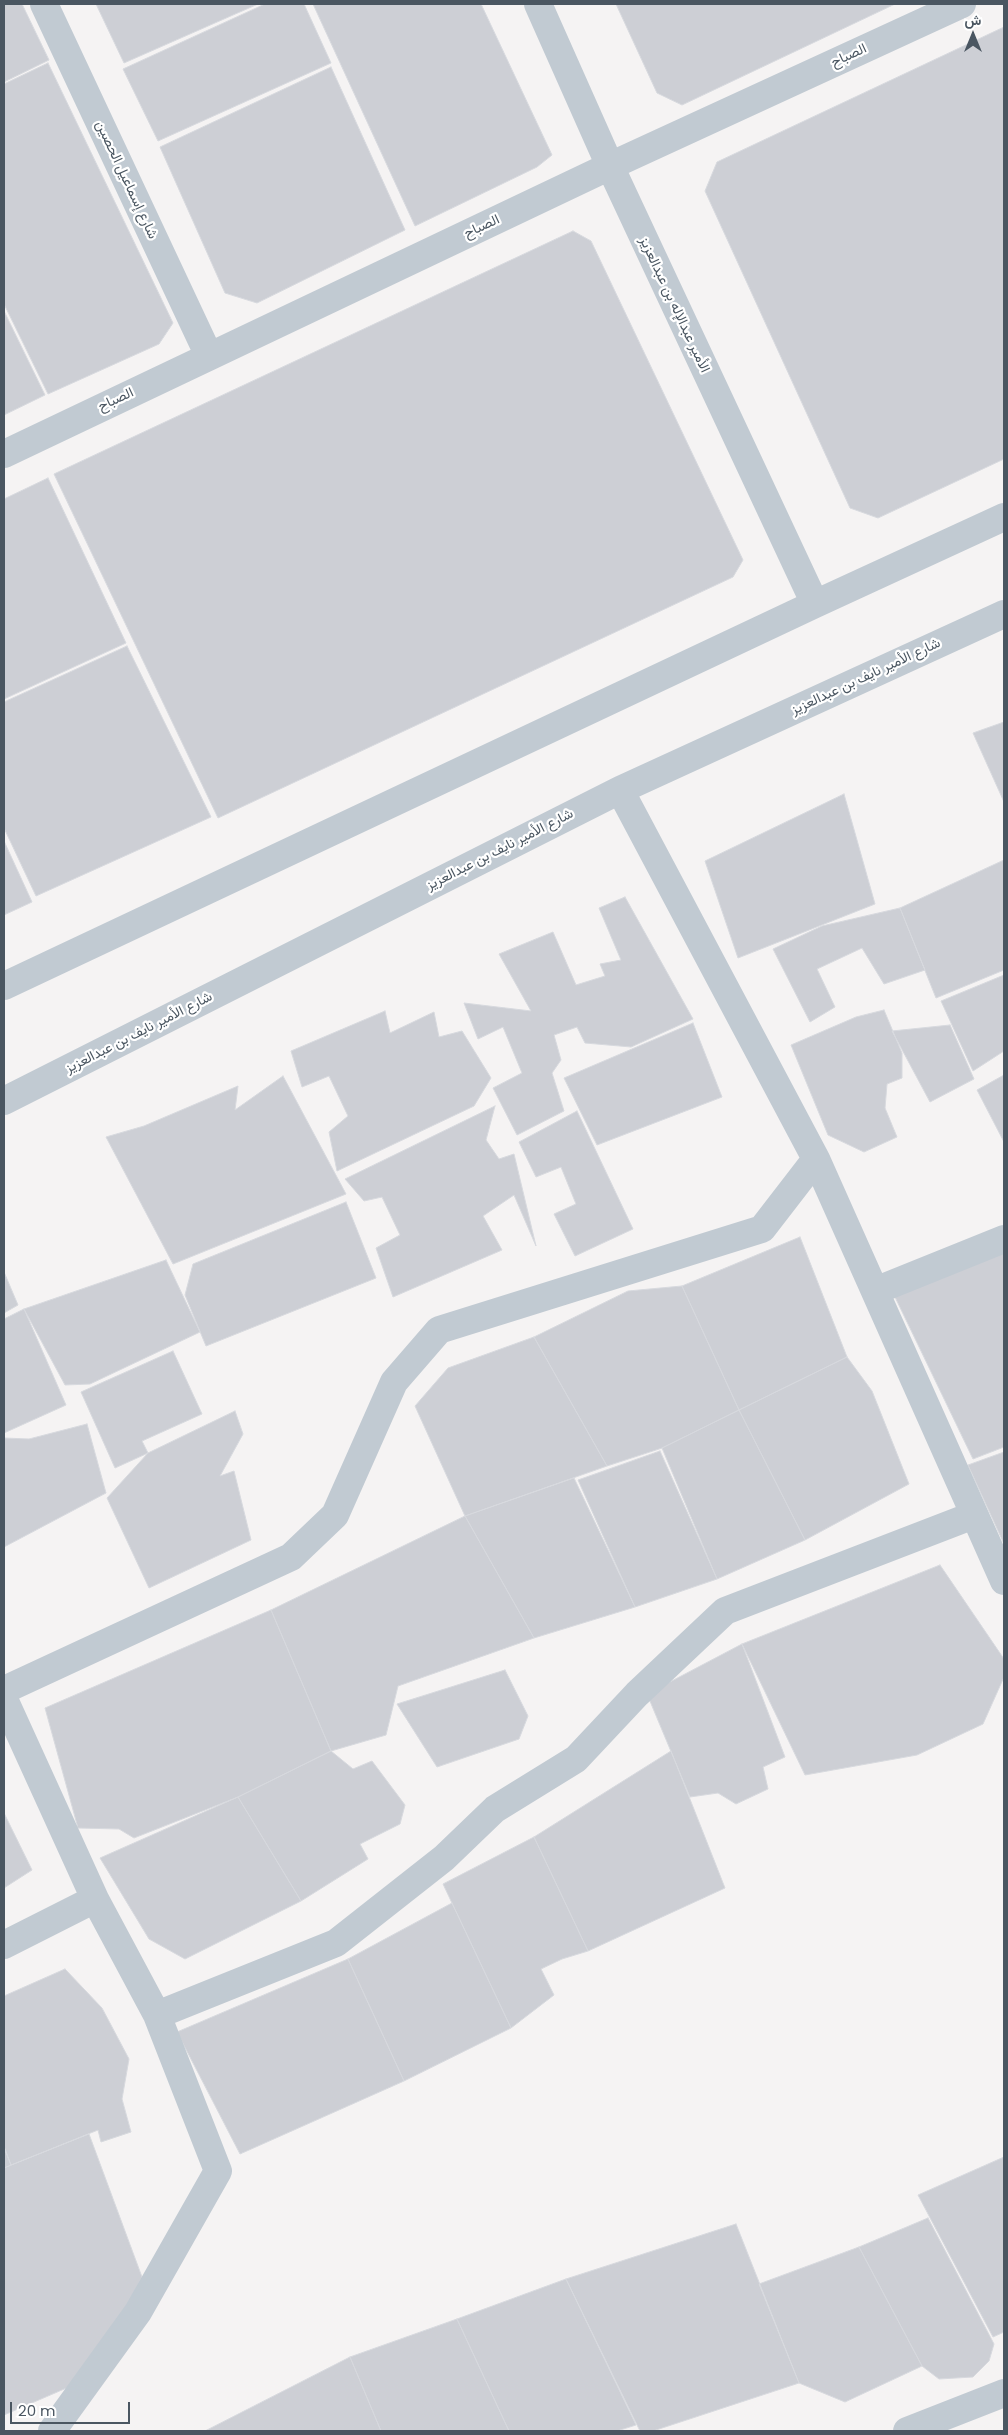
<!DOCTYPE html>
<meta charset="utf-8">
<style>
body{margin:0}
#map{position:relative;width:1008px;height:2435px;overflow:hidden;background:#f5f3f3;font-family:Poppins,Vazirmatn,sans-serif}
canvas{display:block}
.frame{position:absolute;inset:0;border:5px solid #4a5661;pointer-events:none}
.north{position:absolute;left:948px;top:10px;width:50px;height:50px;-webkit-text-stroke:4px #fff;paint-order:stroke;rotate:0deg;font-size:14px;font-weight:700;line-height:20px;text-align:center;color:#4a5661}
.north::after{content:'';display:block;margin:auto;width:18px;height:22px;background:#4a5661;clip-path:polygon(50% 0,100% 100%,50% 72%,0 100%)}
.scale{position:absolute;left:10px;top:2402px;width:120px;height:22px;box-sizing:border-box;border:2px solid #4a5661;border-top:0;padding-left:6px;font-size:15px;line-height:18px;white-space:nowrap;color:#4a5661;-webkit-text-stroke:4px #fff;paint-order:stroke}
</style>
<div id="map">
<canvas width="1008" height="2435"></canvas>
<div class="frame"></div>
<div class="north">ش</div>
<div class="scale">20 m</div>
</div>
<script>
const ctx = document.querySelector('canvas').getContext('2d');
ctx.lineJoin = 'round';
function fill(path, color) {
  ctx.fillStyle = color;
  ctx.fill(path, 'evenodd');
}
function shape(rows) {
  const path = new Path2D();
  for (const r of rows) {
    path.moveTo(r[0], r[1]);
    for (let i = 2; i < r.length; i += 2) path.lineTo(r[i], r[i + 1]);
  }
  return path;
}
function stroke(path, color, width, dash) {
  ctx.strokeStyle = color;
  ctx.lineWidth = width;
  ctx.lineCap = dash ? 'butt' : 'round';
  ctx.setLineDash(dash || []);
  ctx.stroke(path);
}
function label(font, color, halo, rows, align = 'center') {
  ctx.font = font + ' Poppins,Vazirmatn,sans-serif';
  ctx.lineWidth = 4.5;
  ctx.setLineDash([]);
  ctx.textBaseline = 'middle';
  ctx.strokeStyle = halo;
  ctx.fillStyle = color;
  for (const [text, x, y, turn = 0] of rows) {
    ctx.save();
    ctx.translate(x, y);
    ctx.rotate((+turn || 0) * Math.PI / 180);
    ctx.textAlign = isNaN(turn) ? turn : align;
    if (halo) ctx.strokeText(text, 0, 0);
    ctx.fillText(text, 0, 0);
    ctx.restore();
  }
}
const building = shape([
 [4,4,22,4,49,60,4,82,4,4],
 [96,4,258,4,124,63,96,4],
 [265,4,304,4,331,63,158,141,123,69,265,4],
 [313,4,481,4,552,155,537,167,415,226,313,4],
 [616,4,895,4,682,105,657,93,616,4],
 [1004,27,1004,459,878,518,850,508,705,191,717,162,1004,27],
 [48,63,173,323,159,344,48,394,4,304,4,84,48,63],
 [331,67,405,230,257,303,225,293,160,147,331,67],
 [573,231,591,241,743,560,733,577,218,818,54,474,573,231],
 [4,311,45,395,4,415,4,311],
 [48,478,126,643,4,699,4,499,48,478],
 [127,646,211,817,36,896,4,828,4,702,127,646],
 [1004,722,1004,802,973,733,1004,722],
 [844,794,875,904,738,958,705,861,844,794],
 [4,841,32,902,4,915,4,841],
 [1004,860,1004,970,936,998,900,908,1004,860],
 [625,897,693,1019,631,1047,585,1043,577,1027,554,1035,561,1060,552,1073,564,1111,517,1135,493,1088,522,1073,503,1027,478,1039,464,1003,531,1011,499,954,553,932,576,985,605,976,600,964,621,960,599,908,625,897],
 [900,908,925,970,884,984,862,948,817,969,835,1007,810,1022,773,949,822,926,900,908],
 [1004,975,1004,1051,973,1071,941,1001,1004,975],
 [884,1010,902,1053,902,1078,887,1084,885,1108,897,1137,864,1152,828,1135,791,1045,856,1017,884,1010],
 [385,1011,390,1033,434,1012,439,1037,462,1031,491,1078,474,1106,337,1171,329,1132,348,1116,329,1076,302,1087,291,1051,385,1011],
 [693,1023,722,1097,597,1145,564,1078,693,1023],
 [950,1025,974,1079,930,1102,892,1031,950,1025],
 [1004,1075,1004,1142,977,1090,1004,1075],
 [283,1076,346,1194,173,1264,106,1137,144,1126,238,1086,235,1110,283,1076],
 [495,1106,486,1140,499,1159,514,1154,536,1246,514,1195,483,1216,502,1250,393,1297,376,1248,400,1235,382,1197,364,1201,345,1179,495,1106],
 [577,1111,633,1229,575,1256,554,1214,576,1204,561,1167,536,1177,519,1142,577,1111],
 [346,1202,376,1278,206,1346,185,1295,193,1264,346,1202],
 [800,1237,847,1357,739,1410,682,1286,800,1237],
 [1004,1248,1004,1447,973,1459,894,1295,1004,1248],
 [166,1260,200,1332,90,1384,65,1385,24,1309,166,1260],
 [4,1272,18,1305,4,1313,4,1272],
 [682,1286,739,1410,662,1448,607,1466,534,1337,628,1291,682,1286],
 [24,1309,66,1405,4,1433,4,1319,24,1309],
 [534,1337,607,1466,465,1516,415,1406,448,1368,534,1337],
 [173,1351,202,1414,142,1441,148,1453,115,1468,81,1392,173,1351],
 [847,1357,872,1391,909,1484,805,1540,739,1410,847,1357],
 [739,1410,805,1540,717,1579,662,1448,739,1410],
 [235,1411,243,1434,220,1476,234,1471,251,1540,149,1588,107,1498,148,1453,235,1411],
 [87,1424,106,1493,4,1547,4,1438,29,1439,87,1424],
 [660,1451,717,1579,635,1607,578,1480,660,1451],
 [1004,1452,1004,1544,968,1465,1004,1452],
 [574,1478,635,1607,534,1638,465,1516,574,1478],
 [465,1516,534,1638,398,1686,386,1735,331,1751,271,1610,465,1516],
 [940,1565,1004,1659,1004,1677,983,1724,917,1755,805,1775,742,1644,940,1565],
 [271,1610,331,1751,238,1797,134,1838,119,1829,78,1828,45,1708,271,1610],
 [742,1644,785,1757,763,1767,768,1789,736,1804,718,1793,690,1797,647,1694,742,1644],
 [505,1670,528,1716,519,1739,437,1767,397,1704,505,1670],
 [331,1751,353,1769,372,1761,405,1805,400,1824,360,1844,368,1859,301,1901,238,1797,331,1751],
 [671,1751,725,1888,588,1951,534,1837,671,1751],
 [238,1797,301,1901,185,1959,149,1939,100,1858,238,1797],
 [4,1813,32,1870,4,1888,4,1813],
 [534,1837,588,1951,562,1959,541,1969,554,1995,511,2028,443,1884,534,1837],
 [452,1903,511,2028,404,2081,348,1959,452,1903],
 [348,1959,404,2081,240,2154,177,2032,348,1959],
 [65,1969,102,2008,129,2059,122,2099,131,2132,101,2142,98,2130,11,2165,4,2146,4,1996,65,1969],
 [89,2134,142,2277,92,2377,4,2415,4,2168,89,2134],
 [4,2148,11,2165,4,2168,4,2148],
 [1004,2157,1004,2332,993,2337,918,2195,1004,2157],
 [928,2218,994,2344,989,2361,973,2377,939,2379,922,2366,859,2247,928,2218],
 [736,2224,799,2383,653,2431,640,2431,566,2279,736,2224],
 [859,2247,922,2366,845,2402,799,2383,759,2284,859,2247],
 [566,2279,636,2425,617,2431,509,2431,457,2319,566,2279],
 [457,2319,509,2431,381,2431,350,2357,457,2319],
 [350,2357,381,2431,205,2431,350,2357]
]);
fill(building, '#cdcfd5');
stroke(building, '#d7d9de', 1);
stroke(shape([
 [44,4,209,356],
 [538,4,610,166,815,604],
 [4,454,610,166,962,4],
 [620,790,816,1159,1004,1581],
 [4,986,815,604,1004,517],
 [4,1101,620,790,1004,614],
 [875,1291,1004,1239],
 [4,1690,291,1557,335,1515,394,1382,439,1330,762,1229,816,1159],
 [4,1699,95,1899,157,2015,218,2171,138,2312,52,2431],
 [4,1945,95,1899],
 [157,2015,336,1943,444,1858,495,1809,576,1759,637,1694,725,1611,974,1515],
 [907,2431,1004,2393]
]), '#c1cad2', 28);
label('14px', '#4a5661', '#fff', [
 ["الصباح",849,56,-25],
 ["شارع إسماعيل الحصين",126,180,65],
 ["الصباح",482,227,-25],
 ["الأمير عبدالإله بن عبدالعزيز",674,305,65],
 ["الصباح",116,400,-25],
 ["شارع الأمير نايف بن عبدالعزيز",866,677,-25],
 ["شارع الأمير نايف بن عبدالعزيز",500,850,-27],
 ["شارع الأمير نايف بن عبدالعزيز",139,1033,-27]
]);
</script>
